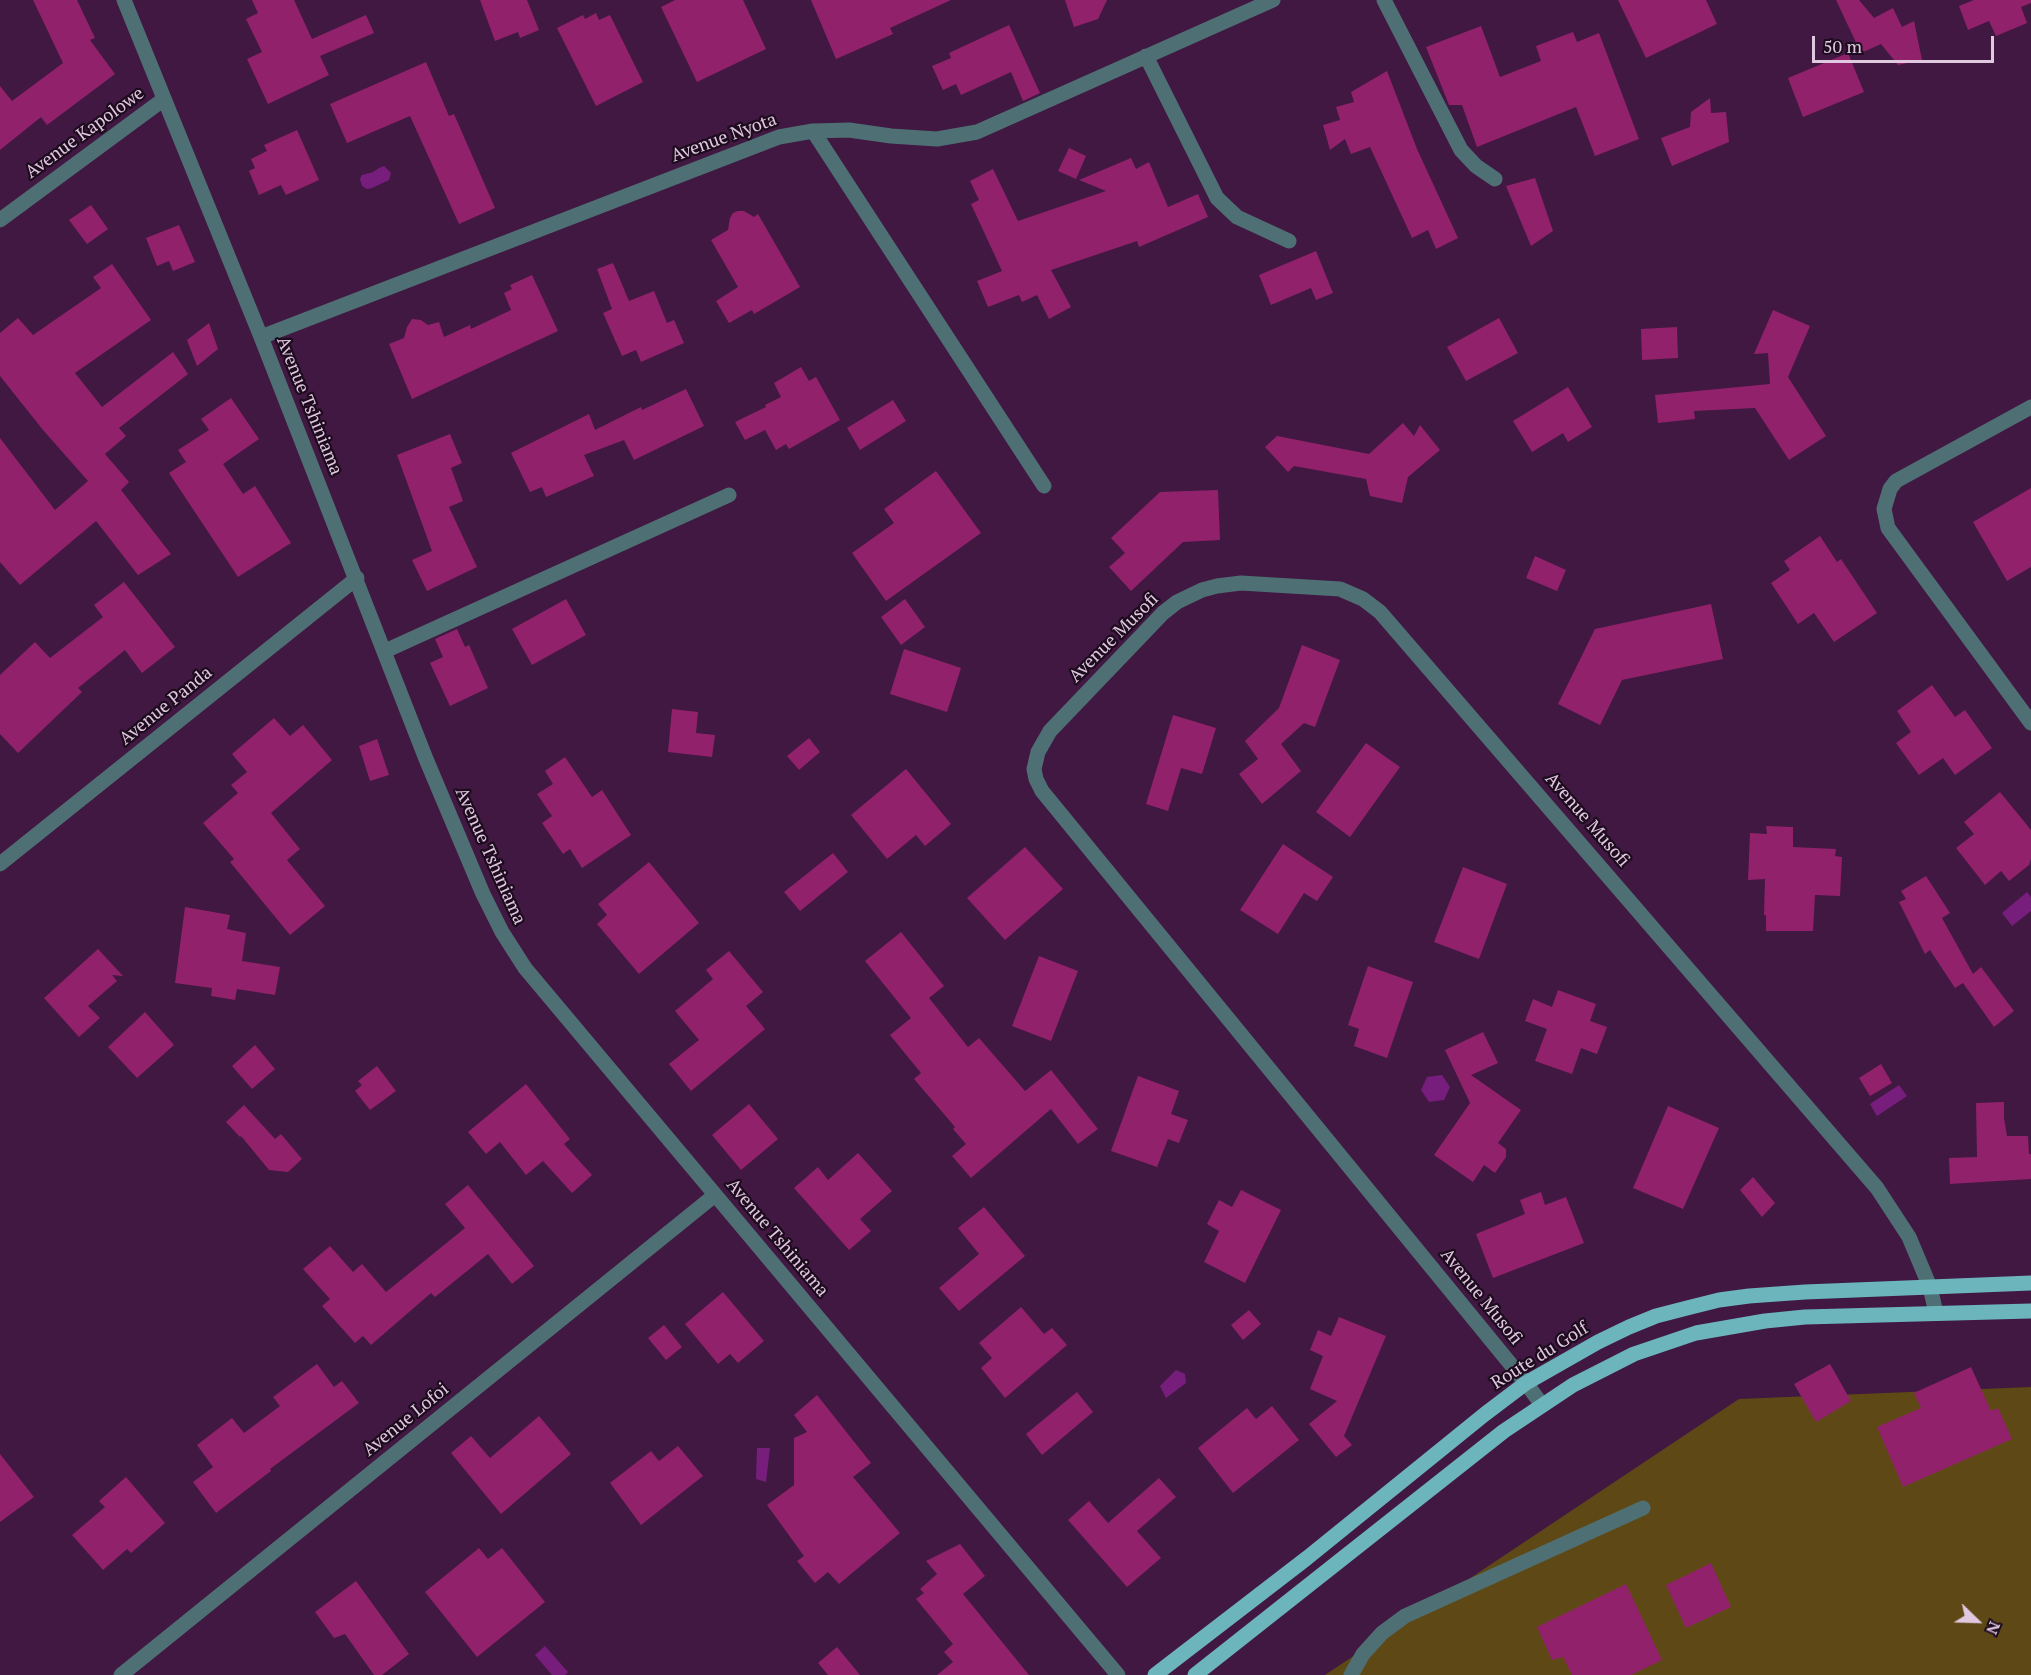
<!DOCTYPE html>
<style>
body{margin:0}
#map{position:relative;width:2031px;height:1675px;overflow:hidden;background:#401842;font-family:"PT Serif",serif}
canvas{display:block}
.north{position:absolute;left:1947px;top:1591px;width:60px;height:60px;-webkit-text-stroke:4px #1d0c1e;paint-order:stroke;rotate:113deg;font-size:16px;font-weight:700;line-height:24px;text-align:center;color:#e1c8e1}
.north::after{content:'';display:block;margin:auto;width:21px;height:27px;background:#e1c8e1;clip-path:polygon(50% 0,100% 100%,50% 72%,0 100%)}
.scale{position:absolute;left:1812px;top:36px;width:182px;height:27px;box-sizing:border-box;border:3px solid #e1c8e1;border-top:0;padding-left:8px;font-size:18px;line-height:21px;white-space:nowrap;color:#e1c8e1;-webkit-text-stroke:4px #1d0c1e;paint-order:stroke}
</style>
<div id="map">
<canvas width="2031" height="1675"></canvas>
<div class="north">N</div>
<div class="scale">50 m</div>
</div>
<script>
const ctx = document.querySelector('canvas').getContext('2d');
ctx.lineJoin = 'round';
function fill(path, color) {
  ctx.fillStyle = color;
  ctx.fill(path, 'evenodd');
}
function shape(rows) {
  const path = new Path2D();
  for (const r of rows) {
    path.moveTo(r[0], r[1]);
    for (let i = 2; i < r.length; i += 2) path.lineTo(r[i], r[i + 1]);
  }
  return path;
}
function stroke(path, color, width, dash) {
  ctx.strokeStyle = color;
  ctx.lineWidth = width;
  ctx.lineCap = dash ? 'butt' : 'round';
  ctx.setLineDash(dash || []);
  ctx.stroke(path);
}
function label(font, color, halo, rows, align = 'center') {
  ctx.font = font + ' "PT Serif",serif';
  ctx.lineWidth = 4.5;
  ctx.setLineDash([]);
  ctx.textBaseline = 'middle';
  ctx.strokeStyle = halo;
  ctx.fillStyle = color;
  for (const [text, x, y, turn = 0] of rows) {
    ctx.save();
    ctx.translate(x, y);
    ctx.rotate((+turn || 0) * Math.PI / 180);
    ctx.textAlign = isNaN(turn) ? turn : align;
    if (halo) ctx.strokeText(text, 0, 0);
    ctx.fillText(text, 0, 0);
    ctx.restore();
  }
}
fill(shape([
 [2031,1387,2031,1675,1325,1675,1739,1399]
]), '#5e4916');
fill(shape([
 [384,166,391,173,389,180,372,188,367,189,362,186,360,179,362,175,373,172,379,168],
 [2027,892,2031,897,2031,911,2012,926,2002,913],
 [1442,1075,1450,1087,1444,1100,1429,1102,1421,1090,1427,1077],
 [1899,1085,1907,1096,1877,1116,1870,1104],
 [1176,1370,1185,1374,1186,1383,1166,1398,1160,1386],
 [757,1448,770,1448,766,1482,756,1479],
 [545,1646,568,1672,565,1675,552,1675,535,1655]
]), '#771e7c');
fill(shape([
 [33,0,77,0,95,38,90,40,115,74,47,125,41,117,0,150,0,86,12,101,63,63],
 [252,0,294,0,312,39,366,15,374,33,320,56,329,75,268,104,247,59,262,52,246,19,258,13],
 [480,0,527,0,539,30,520,38,518,32,495,41],
 [675,0,743,0,766,49,697,82,661,7],
 [811,0,951,0,890,28,893,34,836,59],
 [1065,0,1107,0,1098,19,1074,27],
 [1618,0,1706,0,1717,24,1646,58],
 [1836,0,1859,0,1874,18,1893,8,1902,27,1914,21,1922,60,1898,65,1881,44,1861,53],
 [1974,0,2031,0,2031,3,2021,7,2027,23,1996,36,1989,21,1968,30,1959,6],
 [596,13,599,20,610,15,643,82,596,106,557,28,583,15,585,19],
 [1009,25,1040,93,1023,101,1011,72,961,95,956,84,943,90,932,66,951,58,949,53],
 [1481,26,1500,77,1541,61,1536,46,1573,32,1577,42,1599,33,1639,139,1595,156,1576,107,1477,147,1462,105,1449,105,1426,47],
 [1848,53,1864,92,1803,117,1788,78],
 [426,62,449,116,454,114,495,208,459,224,410,116,347,143,330,104],
 [1387,71,1417,149,1458,238,1436,249,1428,230,1412,238,1370,147,1351,154,1345,139,1330,150,1323,125,1340,120,1336,107,1354,102,1351,92],
 [1710,98,1711,113,1726,112,1729,142,1672,166,1661,138,1690,127,1691,112],
 [297,130,319,180,286,195,281,185,259,195,249,171,255,168,251,159,267,151,264,145],
 [1069,148,1086,156,1076,179,1058,171],
 [1131,158,1136,169,1149,162,1168,207,1198,194,1208,217,1139,247,1137,241,1051,270,1071,307,1049,319,1037,295,1022,302,1019,295,988,307,977,281,1002,271,971,204,979,200,970,181,993,169,1018,221,1106,191,1079,180],
 [1535,178,1553,231,1531,246,1506,186],
 [91,205,108,229,87,244,69,220],
 [738,211,744,211,754,217,758,214,800,287,754,314,752,310,729,323,716,301,738,287,711,240,728,230,730,218,733,213],
 [179,225,195,262,173,271,169,261,157,266,146,238],
 [1316,251,1333,293,1316,300,1311,288,1271,305,1259,275],
 [613,263,629,301,654,291,667,323,674,320,684,343,641,362,636,350,622,356,603,313,612,309,597,269],
 [112,264,151,320,75,373,102,407,173,352,188,374,119,428,126,436,105,454,129,482,121,490,171,554,138,575,96,521,20,585,0,562,0,438,55,510,88,481,43,430,0,376,0,333,18,318,33,335,101,288,93,277],
 [532,275,558,331,412,399,389,344,404,338,407,327,412,319,421,320,428,325,439,322,444,337,470,325,471,329,511,310,504,293,512,289,510,285],
 [1773,310,1810,326,1788,377,1826,436,1789,460,1755,408,1694,411,1695,419,1658,423,1655,395,1770,384,1768,353,1754,354],
 [1499,318,1518,353,1466,381,1447,347],
 [209,323,218,349,197,366,187,340],
 [1677,327,1678,358,1642,360,1641,329],
 [801,367,809,381,816,377,840,420,789,449,786,444,776,450,765,430,745,440,735,422,766,407,765,405,781,397,774,383],
 [1568,387,1592,427,1568,442,1563,433,1532,452,1513,421],
 [686,389,704,426,634,460,624,440,584,455,594,476,546,497,542,487,530,492,511,453,589,414,595,430,641,407,642,410],
 [231,398,259,439,223,464,243,494,255,486,291,543,238,577,169,473,186,462,178,450,209,430,201,419],
 [893,400,906,421,860,450,847,428],
 [1403,423,1414,436,1420,425,1440,450,1408,477,1402,503,1370,496,1366,479,1294,466,1288,472,1265,447,1277,436,1369,454],
 [450,434,462,463,451,468,463,501,449,507,477,567,427,591,412,560,432,551,397,455],
 [936,471,981,533,886,601,852,553,894,523,884,509],
 [2031,488,2031,567,2007,581,1973,522],
 [1218,490,1220,540,1183,542,1131,591,1109,567,1125,553,1111,538,1160,492],
 [1820,536,1837,562,1841,559,1877,613,1834,642,1814,613,1798,624,1771,583,1790,570,1784,561],
 [1535,556,1566,570,1557,591,1526,578],
 [124,582,175,647,142,673,125,650,78,688,82,692,18,753,0,734,0,675,35,642,50,658,103,617,94,605],
 [566,599,586,635,532,665,512,629],
 [905,599,925,627,901,645,881,617],
 [1711,604,1723,659,1622,680,1600,725,1558,704,1595,629],
 [457,629,465,647,469,645,488,688,450,706,430,663,443,657,435,639],
 [1302,645,1340,660,1315,727,1304,723,1281,744,1301,771,1262,804,1239,774,1258,759,1245,741,1279,708],
 [904,649,961,668,947,712,890,694],
 [1932,685,1955,717,1965,710,1992,748,1955,775,1943,758,1919,775,1896,743,1911,732,1897,711],
 [672,709,698,712,696,733,715,735,712,757,668,752],
 [1173,715,1216,728,1202,774,1181,768,1168,811,1146,804],
 [274,718,290,736,303,725,332,760,271,813,300,849,287,860,325,906,290,935,230,862,234,859,203,823,238,793,231,785,247,772,232,754],
 [809,738,820,752,799,770,787,756],
 [377,739,389,775,370,781,359,746],
 [1366,743,1400,767,1350,837,1316,812],
 [565,757,592,797,602,790,631,835,582,868,570,849,563,854,542,823,552,816,537,794,553,784,545,771],
 [906,769,951,824,925,846,916,835,887,859,851,815],
 [2000,792,2031,830,2031,859,2029,865,2009,881,2001,871,1985,885,1956,848,1974,834,1964,822],
 [1766,826,1793,827,1793,847,1836,849,1835,856,1842,857,1840,896,1815,895,1813,931,1766,931,1766,915,1764,915,1765,879,1748,880,1750,833,1767,834],
 [1283,844,1333,877,1317,901,1304,893,1278,934,1240,910],
 [1025,847,1063,889,1005,940,967,898],
 [833,853,848,872,800,911,784,892],
 [649,862,699,923,639,974,597,924,607,915,598,904],
 [1463,867,1507,884,1479,959,1434,942],
 [1926,876,1950,913,1942,918,1973,974,1981,967,2014,1011,1994,1027,1963,983,1955,988,1930,950,1925,954,1899,902,1906,899,1901,891],
 [185,907,230,915,227,929,246,933,242,961,280,967,275,995,237,989,235,1000,211,996,212,988,175,983],
 [901,932,944,986,929,998,968,1047,979,1038,1025,1091,1051,1070,1098,1129,1078,1144,1051,1109,971,1178,952,1156,966,1144,953,1129,955,1127,914,1079,921,1073,890,1035,911,1018,865,961],
 [98,949,123,976,112,975,117,981,88,1006,100,1018,79,1037,44,998],
 [729,951,763,992,746,1006,765,1029,691,1091,669,1064,699,1040,675,1011,713,979,706,970],
 [1039,956,1078,971,1051,1041,1012,1026],
 [1368,966,1413,982,1387,1058,1354,1046,1359,1029,1348,1025],
 [1558,990,1596,1004,1590,1021,1607,1027,1597,1054,1581,1048,1572,1074,1535,1061,1547,1029,1525,1021,1533,999,1552,1007],
 [145,1012,174,1045,137,1078,108,1047],
 [1483,1032,1498,1063,1471,1075,1521,1110,1498,1143,1506,1149,1506,1157,1495,1173,1484,1165,1473,1182,1434,1155,1470,1103,1445,1050],
 [255,1045,275,1069,252,1089,232,1066],
 [1881,1064,1892,1083,1870,1096,1859,1078],
 [377,1066,396,1091,370,1110,355,1091,362,1085,358,1081],
 [1138,1076,1179,1091,1171,1114,1188,1120,1179,1143,1168,1139,1157,1167,1111,1151],
 [526,1084,570,1139,564,1144,592,1175,572,1193,543,1161,526,1175,500,1142,486,1154,468,1132],
 [2004,1102,2004,1118,2007,1136,2028,1136,2029,1154,2031,1154,2031,1179,1950,1184,1949,1158,1977,1157,1976,1103],
 [749,1104,778,1139,741,1170,712,1135],
 [244,1105,275,1139,281,1134,302,1159,288,1172,269,1170,241,1136,240,1137,226,1122],
 [1668,1106,1719,1128,1683,1209,1633,1188],
 [858,1153,892,1191,860,1219,871,1231,849,1250,794,1188,818,1167,828,1180],
 [1753,1177,1775,1203,1762,1217,1740,1190],
 [468,1185,534,1266,512,1284,488,1254,435,1297,431,1293,371,1345,363,1336,355,1343,322,1306,330,1299,303,1269,330,1246,353,1272,362,1264,386,1292,465,1228,445,1204],
 [1241,1190,1281,1210,1245,1283,1204,1262,1219,1231,1207,1224,1219,1200,1232,1207],
 [1541,1192,1545,1205,1566,1197,1584,1243,1493,1278,1476,1234,1525,1214,1520,1200],
 [984,1207,1025,1256,959,1311,939,1288,979,1254,958,1228],
 [723,1292,764,1341,738,1363,730,1354,718,1364,685,1324],
 [1021,1307,1044,1334,1052,1328,1067,1345,1005,1398,981,1368,992,1358,979,1343],
 [1249,1310,1261,1324,1243,1340,1231,1325],
 [1339,1317,1386,1336,1344,1436,1352,1445,1336,1457,1309,1424,1337,1401,1310,1389,1323,1356,1310,1350,1318,1330,1331,1336],
 [664,1325,682,1347,666,1360,648,1338],
 [317,1364,334,1387,342,1381,359,1403,270,1469,271,1471,216,1513,193,1482,213,1467,197,1445,232,1418,244,1433,280,1406,273,1397],
 [1830,1364,1851,1401,1816,1422,1794,1384],
 [1971,1367,1991,1411,1998,1408,2012,1439,1903,1487,1877,1427,1921,1408,1914,1393],
 [1077,1392,1093,1412,1042,1455,1026,1434],
 [817,1395,871,1463,853,1477,900,1533,839,1584,828,1572,815,1583,797,1561,804,1556,767,1505,794,1485,794,1438,807,1432,794,1415],
 [1272,1406,1299,1440,1233,1493,1198,1448,1247,1408,1256,1419],
 [539,1416,571,1454,501,1514,451,1453,471,1436,490,1458],
 [678,1446,703,1476,641,1525,610,1483,651,1451,659,1461],
 [0,1454,34,1497,0,1522],
 [126,1477,165,1523,131,1553,127,1549,103,1570,72,1535,105,1507,99,1501],
 [1159,1478,1176,1497,1137,1531,1161,1558,1127,1587,1068,1520,1089,1501,1108,1523],
 [960,1544,985,1576,963,1594,1029,1675,937,1675,953,1662,944,1652,953,1644,916,1599,924,1593,920,1589,937,1574,926,1561],
 [479,1548,488,1559,502,1548,545,1602,477,1657,425,1592],
 [1711,1563,1731,1607,1686,1628,1666,1585],
 [356,1581,409,1654,382,1675,374,1675,345,1634,334,1638,315,1612],
 [1626,1584,1662,1660,1631,1675,1572,1675,1563,1657,1552,1660,1537,1627],
 [837,1647,860,1675,828,1675,818,1663]
]), '#92216b');
stroke(shape([
 [124,0,261,337,426,759,483,894,502,932,525,968,1118,1675],
 [1384,0,1461,150,1476,166,1495,179],
 [1146,56,1217,198,1237,217,1289,241],
 [813,131,1044,486],
 [0,220,164,99],
 [261,337,779,137,813,131,849,130,891,136,937,139,977,132,1273,0],
 [2031,407,1896,481,1890,489,1884,509,1888,528,2031,723],
 [385,651,729,495],
 [0,864,357,578],
 [1542,1405,1526,1383,1042,791,1036,779,1034,769,1038,752,1050,731,1163,613,1177,602,1202,590,1217,586,1241,583,1340,589,1363,599,1380,612,1877,1188,1909,1237,1930,1287,1936,1313],
 [121,1675,715,1195],
 [1351,1675,1363,1654,1382,1633,1405,1616,1643,1508]
]), '#4e7074', 15);
stroke(shape([
 [1155,1675,1307,1558,1485,1414,1526,1383,1598,1342,1629,1327,1656,1316,1687,1308,1719,1300,1749,1296,1805,1292,2031,1283],
 [1195,1675,1504,1431,1573,1385,1634,1354,1696,1333,1765,1321,1805,1317,2031,1311]
]), '#6cb5bd', 15);
label('18px', '#e1c8e1', '#1d0c1e', [
 ["Avenue Kapolowe",85,133,-36],
 ["Avenue Nyota",724,138,-20],
 ["Avenue Tshiniama",309,406,68],
 ["Avenue Musofi",1114,638,-45],
 ["Avenue Panda",166,706,-39],
 ["Avenue Musofi",1587,820,49],
 ["Avenue Tshiniama",490,856,66],
 ["Avenue Tshiniama",777,1238,50],
 ["Avenue Musofi",1481,1297,51],
 ["Route du Golf",1540,1356,-32],
 ["Avenue Lofoi",406,1420,-39]
]);
</script>
